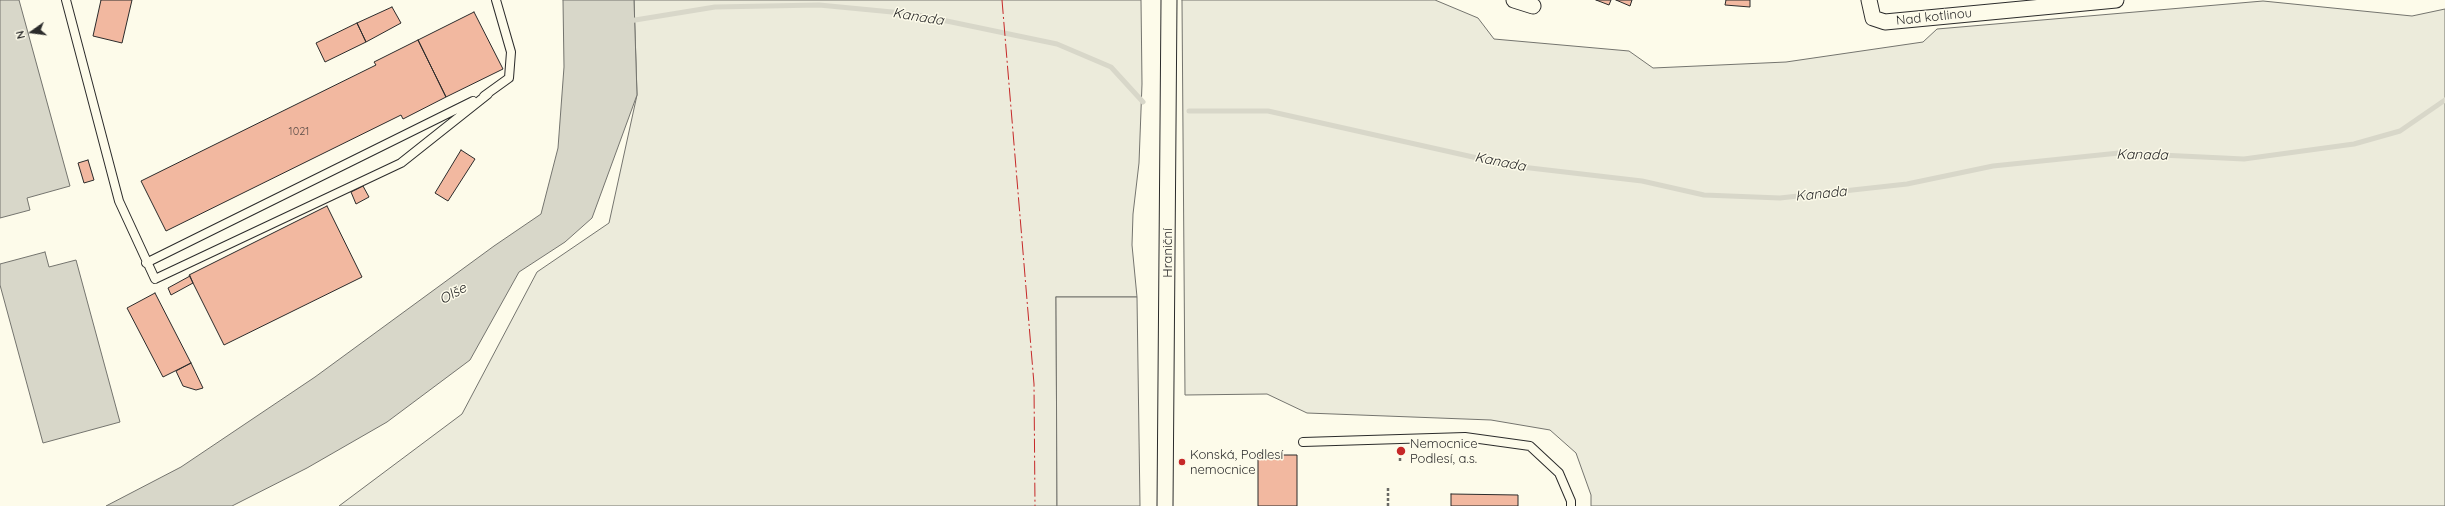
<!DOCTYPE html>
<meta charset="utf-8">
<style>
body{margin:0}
#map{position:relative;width:2445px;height:506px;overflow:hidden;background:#fdfbea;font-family:Quicksand,sans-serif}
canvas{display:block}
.north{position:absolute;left:12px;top:12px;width:40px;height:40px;-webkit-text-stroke:3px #fdfbea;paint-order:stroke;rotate:256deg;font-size:11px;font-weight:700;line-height:16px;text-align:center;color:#2b2b2b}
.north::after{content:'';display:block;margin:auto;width:14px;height:18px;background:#2b2b2b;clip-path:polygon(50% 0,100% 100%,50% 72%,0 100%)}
</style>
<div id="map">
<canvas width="2445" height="506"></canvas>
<div class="north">N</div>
</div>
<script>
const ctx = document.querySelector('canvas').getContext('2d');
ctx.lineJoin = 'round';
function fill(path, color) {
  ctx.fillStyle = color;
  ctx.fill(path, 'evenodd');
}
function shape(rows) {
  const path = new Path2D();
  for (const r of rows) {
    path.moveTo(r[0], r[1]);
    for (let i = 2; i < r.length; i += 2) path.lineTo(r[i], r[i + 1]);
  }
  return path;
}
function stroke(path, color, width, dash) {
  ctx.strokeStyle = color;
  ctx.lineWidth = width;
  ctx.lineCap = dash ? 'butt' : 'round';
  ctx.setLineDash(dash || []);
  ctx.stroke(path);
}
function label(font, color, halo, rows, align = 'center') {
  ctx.font = font + ' Quicksand,sans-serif';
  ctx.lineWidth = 3;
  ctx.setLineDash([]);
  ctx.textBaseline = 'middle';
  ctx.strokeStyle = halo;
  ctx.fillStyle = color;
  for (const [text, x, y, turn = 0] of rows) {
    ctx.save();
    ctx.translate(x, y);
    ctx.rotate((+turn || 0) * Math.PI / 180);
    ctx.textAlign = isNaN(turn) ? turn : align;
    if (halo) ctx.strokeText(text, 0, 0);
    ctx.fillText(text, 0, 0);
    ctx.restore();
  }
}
const green = shape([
 [634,0,1141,0,1142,84,1139,163,1133,214,1132,245,1137,297,1056,297,1057,506,339,506,462,414,537,272,609,223,637,95,634,0],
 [1182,0,1435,0,1478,18,1494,39,1629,51,1653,68,1786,62,1923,42,1937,29,2263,1,2412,16,2445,9,2445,506,1591,506,1591,495,1576,453,1550,430,1491,420,1307,413,1267,394,1185,395,1182,0]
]);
fill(green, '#ecebdb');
stroke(green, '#74746e', 1);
const parking = shape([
 [1056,297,1137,297,1140,506,1057,506,1056,297]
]);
fill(parking, '#eceadb');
stroke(parking, '#74746e', 1);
const water = shape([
 [0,0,19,0,70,186,27,198,30,210,0,218,0,0],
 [563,0,634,0,637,95,592,218,565,242,519,272,470,360,387,422,307,468,232,506,106,506,181,467,315,377,494,246,541,214,558,148,564,67,563,0],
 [45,252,49,267,76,260,120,422,43,443,0,285,0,264,45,252]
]);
fill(water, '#d8d7c9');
stroke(water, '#74746e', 1);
stroke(shape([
 [629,21,715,7,819,5,913,14,1057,44,1111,67,1143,102],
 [1189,111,1268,111,1513,166,1642,181,1704,195,1780,198,1907,184,1993,166,2119,153,2244,159,2354,144,2400,131,2445,100]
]), '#d8d7c9', 5);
const building = shape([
 [101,0,132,0,122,43,93,36,101,0],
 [1596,0,1611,0,1609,5,1596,0],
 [1616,0,1632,0,1630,6,1616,0],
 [1726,0,1750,0,1750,7,1725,5,1726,0],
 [392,7,401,23,366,42,357,23,392,7],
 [474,12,503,69,446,97,418,40,474,12],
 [357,23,366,42,325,62,316,43,357,23],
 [418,40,446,97,403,119,401,115,166,231,141,181,376,65,374,62,418,40],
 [461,150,475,159,448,201,435,193,461,150],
 [88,160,94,180,84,183,78,163,88,160],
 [363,186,369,197,356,204,351,192,363,186],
 [327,206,362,277,224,345,189,275,327,206],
 [190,276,193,283,171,295,168,288,190,276],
 [155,293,191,363,163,377,127,308,155,293],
 [191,363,203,388,196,390,183,386,176,371,191,363],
 [1258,455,1297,455,1297,506,1258,506,1258,455],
 [1451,494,1518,495,1518,506,1451,506,1451,494]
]);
fill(building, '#f2b8a0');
stroke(building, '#2b2b2b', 1);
const service = shape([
 [66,0,119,201,155,279,401,163,488,94],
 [484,96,509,78,511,52,496,0],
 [146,263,473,101],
 [1303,442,1465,437,1530,446,1559,473,1571,501,1571,506]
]);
const minor = shape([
 [1514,0,1533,6],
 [1869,0,1873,18,1885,22,2116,0],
 [1165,506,1169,0]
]);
stroke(service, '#2b2b2b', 10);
stroke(minor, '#2b2b2b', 17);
stroke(shape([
 [1400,461,1400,450],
 [1388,506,1388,487]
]), '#6a6964', 2.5, [3, 2]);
stroke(service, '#fdfbea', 8);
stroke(minor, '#fdfbea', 15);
stroke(shape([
 [1002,0,1034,384,1035,506]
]), '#c62828', 1, [14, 3, 2, 3]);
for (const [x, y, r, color] of [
 [1401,451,5,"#c62828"],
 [1182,462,4,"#c62828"]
]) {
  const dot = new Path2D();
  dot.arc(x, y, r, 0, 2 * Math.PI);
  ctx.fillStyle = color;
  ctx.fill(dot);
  stroke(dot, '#fdfbea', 1.5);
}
label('11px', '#5d4e48', null, [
 ["1021",299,132]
]);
label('13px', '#2b2b2b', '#fdfbea', [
 ["Nad kotlinou",1934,17,-6],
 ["Hraniční",1168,253,-90]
]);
label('13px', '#2b2b2b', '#fdfbea', [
 ["Nemocnice",1410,444],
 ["Podlesí, a.s.",1410,459],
 ["Konská, Podlesí",1190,455],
 ["nemocnice",1190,470]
], 'left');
label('italic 14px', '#2b2b2b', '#fdfbea', [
 ["Kanada",918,17,9],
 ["Kanada",2142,155,1],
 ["Kanada",1500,162,11],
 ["Kanada",1821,194,-6],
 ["Olše",453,294,-29]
]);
</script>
